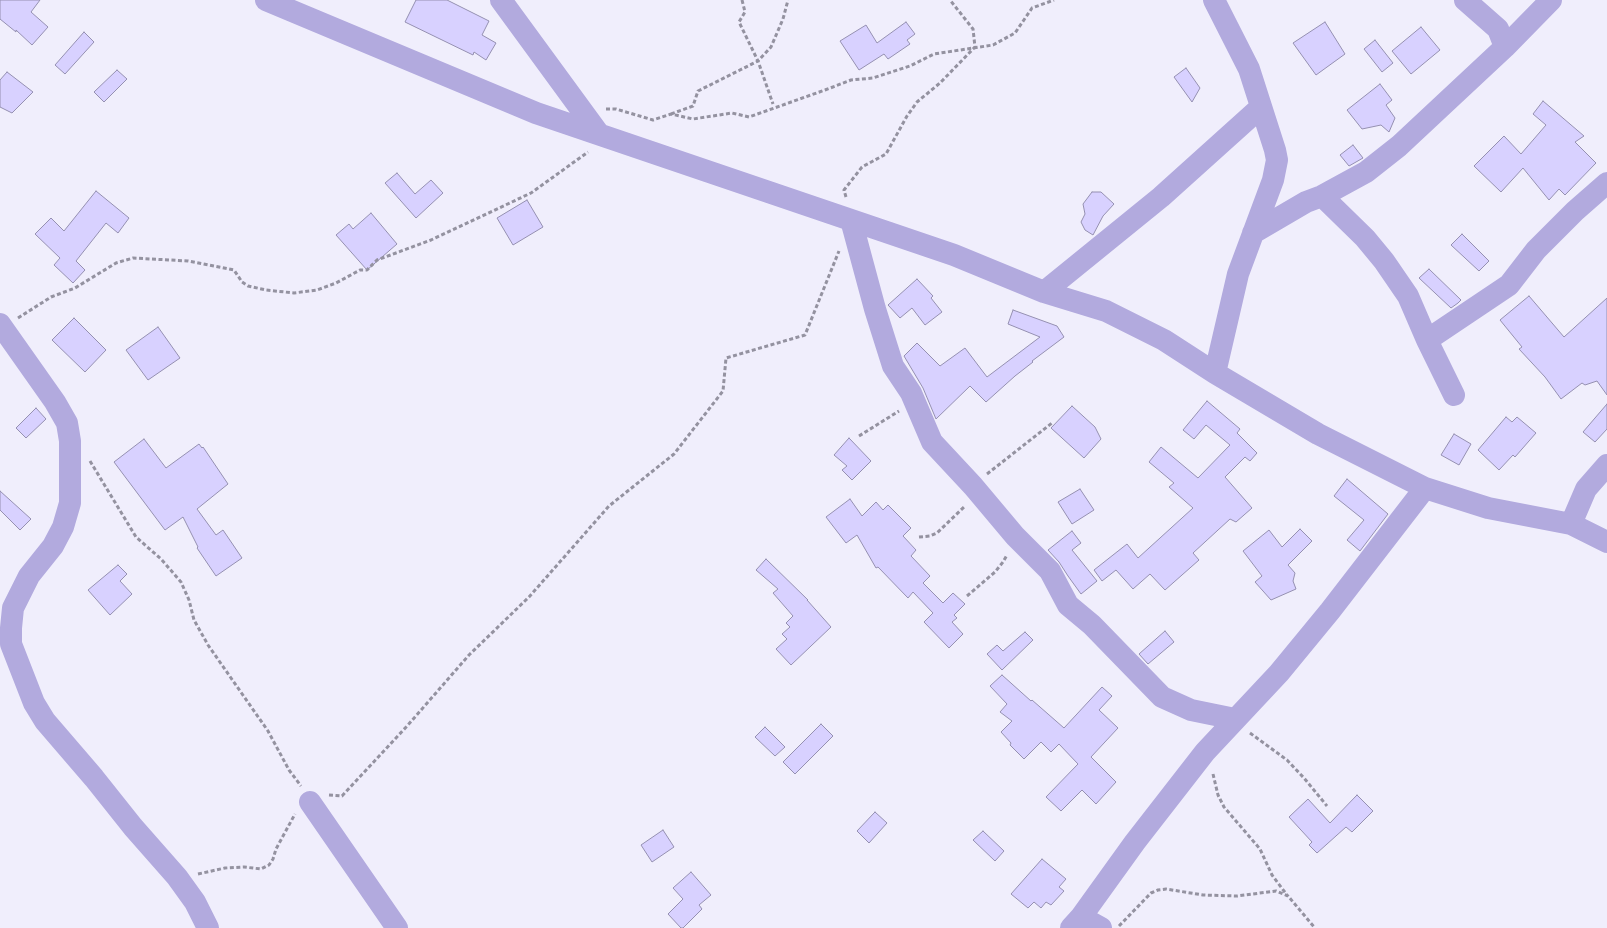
<!DOCTYPE html>
<style>
body{margin:0}
canvas{display:block;background:#f0eefc}
</style>
<canvas width="1607" height="928"></canvas>
<script>
const ctx = document.querySelector('canvas').getContext('2d');
ctx.lineJoin = 'round';
function fill(path, color) {
  ctx.fillStyle = color;
  ctx.fill(path, 'evenodd');
}
function shape(rows) {
  const path = new Path2D();
  for (const r of rows) {
    path.moveTo(r[0], r[1]);
    for (let i = 2; i < r.length; i += 2) path.lineTo(r[i], r[i + 1]);
  }
  return path;
}
function stroke(path, color, width, dash) {
  ctx.strokeStyle = color;
  ctx.lineWidth = width;
  ctx.lineCap = dash ? 'butt' : 'round';
  ctx.setLineDash(dash || []);
  ctx.stroke(path);
}
const building = shape([
 [0,0,40,0,31,12,48,27,32,45,16,30,16,32,0,19,0,0],
 [416,0,447,0,489,21,482,35,496,43,486,60,474,52,473,55,405,22,416,0],
 [906,22,915,34,907,40,910,44,888,59,884,54,859,70,840,41,866,25,877,43,906,22],
 [1325,22,1345,54,1316,75,1293,43,1325,22],
 [1421,27,1440,50,1411,74,1392,51,1421,27],
 [84,32,94,42,65,74,55,65,84,32],
 [1375,40,1393,63,1382,72,1364,49,1375,40],
 [1186,68,1200,88,1192,102,1174,77,1186,68],
 [117,70,127,79,104,102,94,92,117,70],
 [7,72,33,92,12,113,0,107,0,80,7,72],
 [1380,84,1392,100,1386,105,1395,118,1389,132,1381,125,1362,129,1347,110,1380,84],
 [1543,101,1584,136,1575,142,1596,163,1565,195,1559,189,1549,200,1523,168,1501,192,1474,166,1504,136,1521,154,1546,125,1533,114,1543,101],
 [1353,145,1363,158,1349,166,1340,155,1353,145],
 [397,173,415,194,431,180,443,193,416,218,385,183,397,173],
 [96,191,129,218,118,233,106,223,76,261,85,270,73,283,54,265,60,258,35,234,51,218,64,231,96,191],
 [1092,192,1101,192,1114,204,1103,216,1093,235,1085,230,1081,222,1085,214,1083,204,1092,192],
 [527,200,543,227,513,245,497,218,527,200],
 [371,213,397,244,367,270,336,235,349,224,353,229,371,213],
 [1462,234,1489,261,1479,271,1451,245,1462,234],
 [1429,269,1461,300,1458,303,1451,308,1419,278,1429,269],
 [917,279,933,296,931,298,942,312,925,325,912,308,900,318,888,305,917,279],
 [1529,296,1564,337,1607,298,1607,395,1597,381,1585,385,1582,383,1561,399,1545,377,1519,349,1522,347,1500,320,1529,296],
 [1013,310,1057,326,1064,337,1032,361,1033,362,1015,376,986,402,970,386,936,419,923,388,904,356,917,343,940,366,965,348,987,377,1040,337,1008,324,1013,310],
 [74,318,106,350,85,372,52,340,74,318],
 [158,327,180,358,148,380,126,350,158,327],
 [1207,401,1240,429,1237,433,1257,453,1250,461,1245,457,1225,477,1252,508,1236,522,1230,519,1193,553,1199,560,1165,590,1150,574,1133,589,1116,570,1102,581,1094,570,1127,544,1138,558,1193,508,1169,487,1174,483,1149,462,1161,447,1198,478,1230,445,1206,425,1194,439,1183,430,1207,401],
 [1607,404,1607,429,1595,442,1583,432,1607,404],
 [1072,406,1095,427,1101,439,1084,458,1051,428,1072,406],
 [36,408,46,419,26,438,16,428,36,408],
 [1506,417,1512,422,1517,417,1536,433,1515,457,1513,455,1499,470,1478,450,1506,417],
 [1454,434,1471,444,1459,465,1441,455,1454,434],
 [849,438,871,461,852,480,842,470,847,466,834,455,849,438],
 [144,439,166,468,199,444,202,448,203,447,228,484,197,509,216,535,223,530,242,558,216,576,197,548,198,547,183,517,165,530,114,462,144,439],
 [1347,479,1388,514,1360,551,1347,540,1364,520,1334,496,1347,479],
 [1080,489,1094,510,1072,524,1058,502,1080,489],
 [0,491,31,519,20,530,0,510,0,491],
 [850,499,862,516,876,502,883,510,888,505,911,528,903,536,916,550,911,556,930,576,923,583,943,603,953,593,965,604,954,615,957,618,952,622,963,634,949,648,924,622,933,613,913,592,908,598,878,567,876,568,857,535,846,543,826,517,850,499],
 [1300,529,1312,541,1288,565,1295,573,1293,581,1296,589,1271,600,1255,582,1262,576,1243,551,1269,530,1282,547,1300,529],
 [1072,531,1081,543,1072,550,1097,581,1081,594,1068,576,1059,562,1048,550,1072,531],
 [766,559,808,600,807,600,831,627,791,665,776,649,787,639,782,634,790,627,786,623,793,616,773,593,778,589,756,570,766,559],
 [118,565,127,574,120,581,132,594,110,615,88,590,118,565],
 [1165,631,1174,642,1148,664,1139,654,1165,631],
 [1025,632,1033,640,1002,670,987,654,997,645,1003,651,1025,632],
 [1002,675,1031,701,1032,700,1064,728,1102,687,1112,696,1099,710,1118,728,1091,757,1116,782,1096,804,1082,790,1061,811,1046,797,1078,764,1059,744,1051,752,1041,742,1024,759,1010,745,1011,743,1001,732,1012,721,1000,712,1007,704,990,686,1002,675],
 [821,724,833,736,795,774,783,762,821,724],
 [765,727,785,747,775,756,755,737,765,727],
 [1357,795,1373,811,1352,832,1346,827,1317,853,1309,845,1312,842,1289,817,1308,799,1330,823,1357,795],
 [875,812,887,823,869,843,857,831,875,812],
 [663,830,674,847,652,862,641,845,663,830],
 [983,831,1004,851,995,861,973,840,983,831],
 [1042,859,1066,879,1059,887,1064,891,1051,905,1046,902,1041,908,1034,902,1028,908,1011,894,1042,859],
 [691,872,711,895,699,905,702,909,683,928,681,928,668,914,683,899,673,888,691,872]
]);
fill(building, '#d8d1ff');
stroke(building, '#9590b1', 1);
stroke(shape([
 [742,0,745,12,739,22,758,61,771,47,783,19,788,0],
 [606,109,616,109,653,120,671,114,693,119,732,113,749,117,825,90,851,80,873,78,910,66,934,54,993,45,1015,33,1032,8,1054,0],
 [671,114,693,106,698,91,758,61,773,104],
 [846,197,844,190,862,167,886,154,907,116,917,102,940,83,975,47,973,29,950,0],
 [18,318,51,297,75,288,116,263,133,258,188,261,234,270,242,282,248,286,266,290,294,293,317,290,336,283,360,270,367,270,377,260,431,240,531,193,588,152],
 [859,436,899,411],
 [90,461,136,537,161,559,181,582,189,600,194,620,208,645,268,731,289,770,301,786],
 [987,474,1052,423],
 [919,537,930,536,937,533,964,507],
 [967,596,995,572,1003,562,1007,555],
 [1250,733,1287,760,1304,778,1327,806],
 [1213,774,1218,795,1224,807,1260,849,1272,875,1287,895],
 [329,795,342,796,408,725,469,655,529,597,609,506,674,454,723,391,726,358,805,335,839,251],
 [198,874,225,868,244,867,261,869,269,865,273,859,276,849,295,814],
 [1119,926,1151,893,1158,890,1166,889,1203,895,1237,896,1276,891,1288,896,1315,928]
]), '#9492a0', 3, [4, 2.5]);
stroke(shape([
 [266,0,536,113,954,255,1044,292,1106,311,1164,340,1215,373,1318,434,1425,488,1488,508,1571,524,1607,542],
 [501,0,599,134],
 [1214,0,1249,69,1275,150,1277,160,1273,180,1238,274,1215,373],
 [1465,0,1498,29,1505,47],
 [1322,196,1365,238,1384,261,1408,296,1427,340,1454,395],
 [851,220,875,309,893,366,911,393,932,442,973,486,1015,536,1050,571,1068,605,1092,625,1162,697,1191,710,1235,719],
 [1253,233,1306,202,1322,196,1366,172,1399,146,1505,47,1551,0],
 [1044,292,1161,197,1261,107],
 [0,324,55,402,67,423,70,441,70,503,63,527,53,546,29,576,13,608,11,628,11,644,34,703,45,721,94,778,133,827,177,877,195,902,208,928],
 [1427,340,1509,285,1536,250,1575,211,1607,183],
 [1571,524,1586,489,1607,465],
 [310,802,397,928],
 [1081,917,1101,928],
 [1071,928,1081,917,1135,842,1205,752,1279,673,1330,611,1425,488]
]), '#b2aade', 22);
</script>
